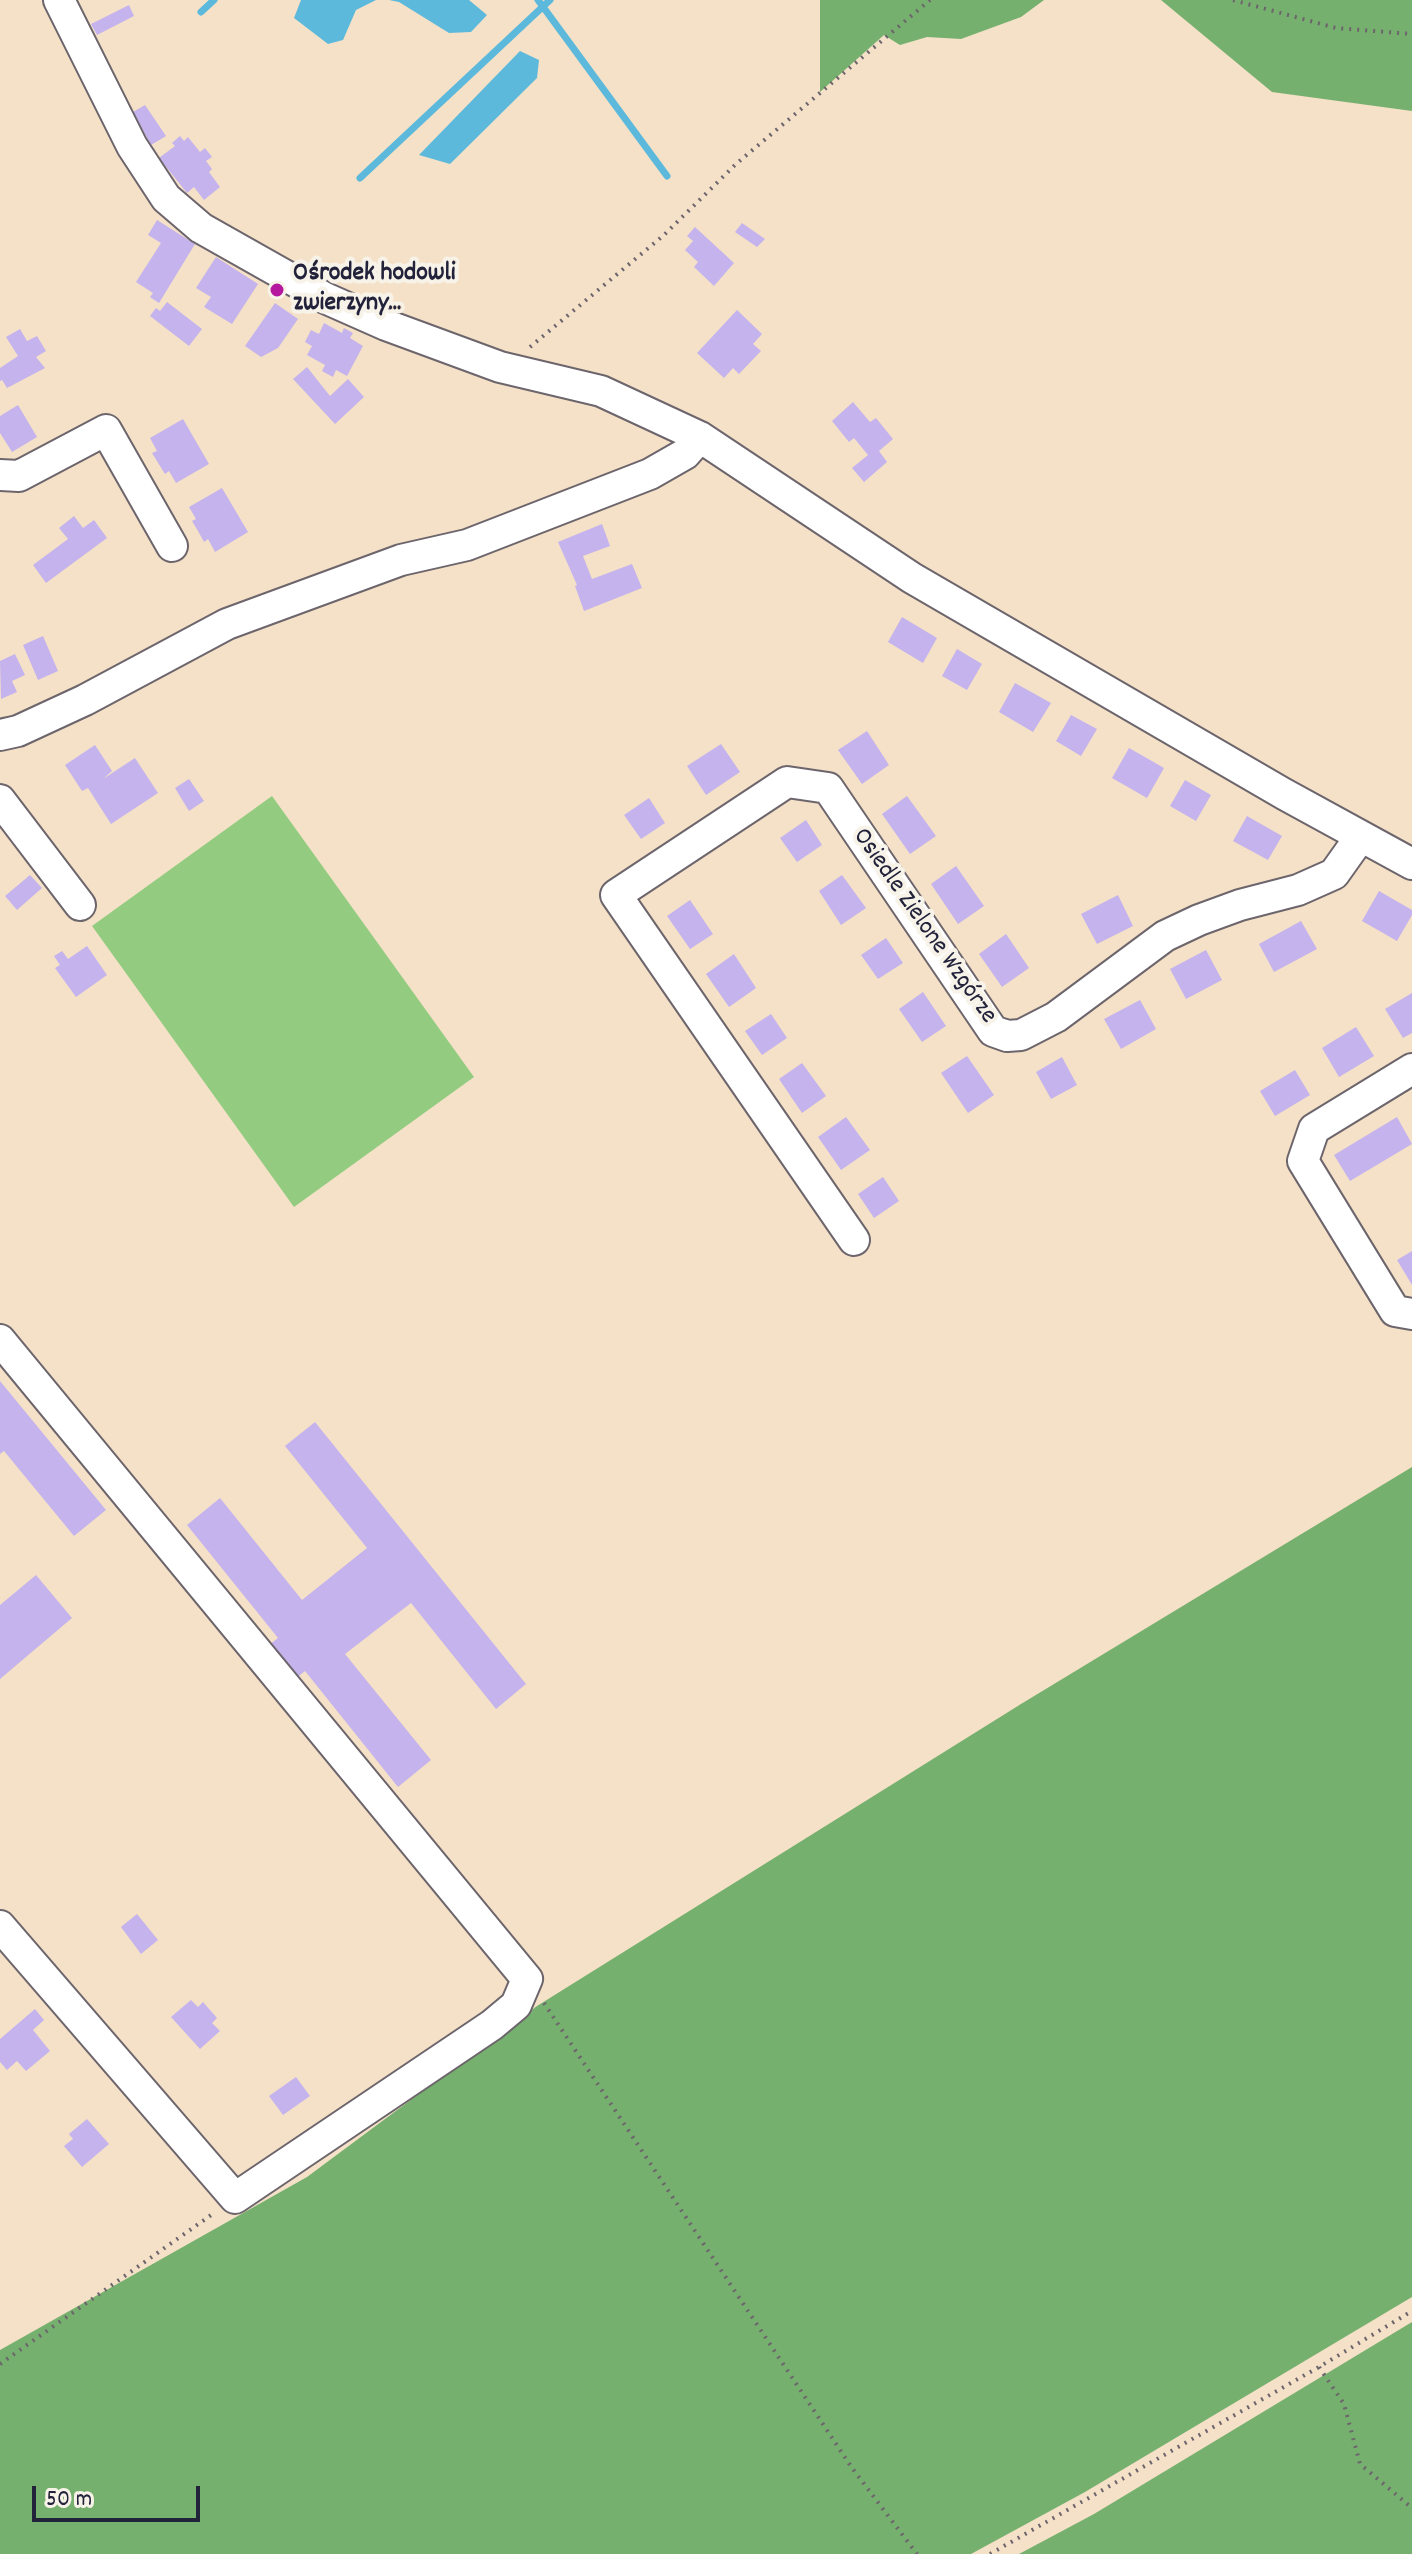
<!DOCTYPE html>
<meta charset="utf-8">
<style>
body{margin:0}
#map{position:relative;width:1412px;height:2554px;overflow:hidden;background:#f5e1c8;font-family:Dekko,sans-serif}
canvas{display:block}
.scale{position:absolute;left:32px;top:2486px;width:168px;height:36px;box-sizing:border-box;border:4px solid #22223b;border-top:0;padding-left:10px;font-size:24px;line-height:28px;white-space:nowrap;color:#22223b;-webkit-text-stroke:6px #f7f3e8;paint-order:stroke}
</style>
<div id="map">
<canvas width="1412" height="2554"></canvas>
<div class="scale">50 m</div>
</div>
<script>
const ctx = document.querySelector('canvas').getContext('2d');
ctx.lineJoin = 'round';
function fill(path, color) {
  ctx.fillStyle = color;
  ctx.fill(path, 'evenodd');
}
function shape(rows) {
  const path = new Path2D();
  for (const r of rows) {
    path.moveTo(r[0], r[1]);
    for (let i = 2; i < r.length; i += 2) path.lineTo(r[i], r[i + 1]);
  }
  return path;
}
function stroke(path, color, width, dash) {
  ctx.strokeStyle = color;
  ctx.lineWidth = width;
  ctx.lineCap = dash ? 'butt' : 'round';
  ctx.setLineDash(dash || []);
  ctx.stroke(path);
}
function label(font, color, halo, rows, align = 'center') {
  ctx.font = font + ' Dekko,sans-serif';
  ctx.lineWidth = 8;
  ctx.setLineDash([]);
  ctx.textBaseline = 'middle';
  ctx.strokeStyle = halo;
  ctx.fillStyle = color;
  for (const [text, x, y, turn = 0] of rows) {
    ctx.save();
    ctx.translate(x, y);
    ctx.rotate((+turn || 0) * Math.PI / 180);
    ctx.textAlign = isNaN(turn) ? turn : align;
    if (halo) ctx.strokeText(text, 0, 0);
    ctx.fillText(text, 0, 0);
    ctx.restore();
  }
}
fill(shape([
 [272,796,474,1077,294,1207,92,926]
]), '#93cc80');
fill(shape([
 [820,0,1044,0,1021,17,961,39,927,37,900,45,884,35,820,92],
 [1161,0,1412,0,1412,111,1272,92],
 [1412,1467,1412,2297,1085,2492,971,2554,0,2554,0,2350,307,2177,537,2006,1021,1704],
 [1412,2322,1412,2554,1019,2554,1094,2514]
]), '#76b06e');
fill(shape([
 [301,0,376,0,356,10,343,40,328,44,294,18],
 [389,0,469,0,487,15,471,32,449,33,399,2],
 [520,51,539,60,537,78,450,164,419,155]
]), '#5db9db');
stroke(shape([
 [538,0,667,176],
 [201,12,214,0],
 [360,178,550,0]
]), '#5db9db', 7);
fill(shape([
 [129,5,134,16,97,35,91,24],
 [145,105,166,136,151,145,133,112],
 [180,136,184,141,188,137,200,152,205,148,212,157,206,161,212,169,209,172,220,187,204,200,194,187,187,193,159,158,175,146,172,143],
 [157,220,195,244,159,303,150,297,153,293,136,282,161,243,148,235],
 [742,223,765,239,757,247,735,232],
 [695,227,734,263,714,286,694,267,698,262,685,250,693,241,687,236],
 [216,257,258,284,232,324,204,307,211,297,196,288],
 [167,302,202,329,189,346,150,316,156,308,160,311],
 [275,303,298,319,278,348,261,357,245,346],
 [737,310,762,334,753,344,761,351,739,374,733,368,724,378,697,353],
 [324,323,342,333,344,328,353,333,350,338,363,346,347,376,336,370,333,377,322,371,325,365,307,355,312,346,305,342,311,330,319,334],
 [20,329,27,341,37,336,46,351,36,357,45,368,7,388,2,380,0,381,0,368,18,356,6,337],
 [307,367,330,396,348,379,364,397,335,424,293,379],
 [853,402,870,422,876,418,893,439,879,451,887,462,864,482,852,468,868,455,854,438,849,442,832,421],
 [18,405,37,437,12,452,0,433,0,416],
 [183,419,209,464,176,483,169,471,165,474,152,453,157,451,150,438],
 [222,488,248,532,215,552,208,539,204,542,198,531,192,521,196,519,189,507],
 [74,516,83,528,94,520,107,538,46,583,33,565,68,539,59,528],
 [602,524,610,546,583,556,592,579,632,564,642,588,584,611,575,586,577,585,558,542],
 [902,617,937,638,923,663,888,642],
 [43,636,58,671,38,680,23,645],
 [957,649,982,664,967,690,942,676],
 [15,654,25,675,12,681,17,692,1,699,0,661],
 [1015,683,1051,703,1033,732,999,712],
 [1071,715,1097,729,1081,756,1056,741],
 [867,731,889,765,862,784,838,750],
 [721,744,740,772,706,795,687,766],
 [95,745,112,771,103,779,135,758,158,793,111,824,88,788,82,791,65,765],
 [1129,748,1164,768,1147,798,1112,778],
 [189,779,204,801,189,811,175,788],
 [1185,780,1211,795,1196,821,1170,806],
 [907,796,936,836,910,854,882,814],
 [649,798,665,823,641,839,624,815],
 [1247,816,1282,836,1268,860,1233,841],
 [806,820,822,845,797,862,780,838],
 [956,866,984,906,958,924,931,884],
 [30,875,42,888,17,910,5,896],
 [842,875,866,908,841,925,819,891],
 [1379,891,1412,910,1412,915,1397,941,1362,921],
 [1118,895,1133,926,1097,944,1081,914],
 [690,900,713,934,690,949,667,916],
 [1301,921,1317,949,1274,972,1259,944],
 [1006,934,1029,968,1002,987,979,954],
 [886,938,903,963,878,979,861,955],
 [87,946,107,975,76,997,55,968,60,965,54,956,62,951,68,959],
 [1206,950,1222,980,1186,999,1170,969],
 [734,954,756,988,729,1007,706,974],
 [923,992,946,1026,922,1042,899,1009],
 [1412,993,1412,1033,1403,1038,1385,1009],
 [1140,1000,1156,1029,1121,1049,1104,1019],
 [771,1014,787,1038,762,1055,745,1031],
 [1356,1027,1374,1056,1339,1077,1322,1048],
 [967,1056,994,1095,968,1113,941,1073],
 [1062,1057,1077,1085,1051,1099,1036,1072],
 [802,1063,826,1096,802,1113,779,1079],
 [1295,1070,1310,1095,1275,1116,1260,1091],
 [846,1117,870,1150,841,1170,818,1137],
 [1397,1117,1412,1144,1350,1181,1334,1155],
 [883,1177,899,1201,874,1218,858,1194],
 [1412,1251,1412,1285,1397,1260],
 [0,1381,106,1510,74,1536,4,1451,0,1454],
 [315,1422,526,1684,496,1709,411,1603,345,1654,431,1760,398,1787,305,1671,295,1679,269,1645,278,1638,187,1525,220,1498,302,1600,367,1548,285,1446],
 [36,1575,72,1618,0,1679,0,1605],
 [137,1914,158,1940,141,1954,121,1927],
 [191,2000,198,2007,203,2002,217,2018,212,2023,220,2031,200,2049,171,2017],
 [35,2009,44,2020,33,2030,50,2051,26,2071,17,2061,7,2070,0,2062,0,2039],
 [296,2077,310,2096,283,2115,269,2096],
 [87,2119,109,2144,82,2167,64,2146,73,2139,69,2134]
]), '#c4b3ec');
const minor = shape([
 [59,0,132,146,166,198,201,228,325,298,386,325,500,367,601,391,700,437,912,578,1284,794,1412,864],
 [0,475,19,476,106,430,172,546],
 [0,735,18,731,85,700,227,624,401,560,467,545,650,474,685,454,700,437],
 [0,800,80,905],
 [1412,1069,1314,1129,1303,1161,1395,1311,1412,1314],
 [854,1240,616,895,787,782,828,788,993,1031,1007,1036,1021,1035,1056,1017,1165,936,1199,920,1240,905,1298,890,1334,874,1361,836],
 [0,1340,527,1979,516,2005,492,2025,235,2198,0,1926]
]);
stroke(minor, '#6c656c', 34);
stroke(shape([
 [1233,0,1336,28,1412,34],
 [530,347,664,235,736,164,930,0],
 [544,2003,852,2468,917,2554],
 [0,2364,214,2213],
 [1319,2367,1344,2404,1360,2464,1412,2508],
 [990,2554,1319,2367,1412,2311]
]), '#6c656c', 4, [2, 6]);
stroke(minor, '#fff', 30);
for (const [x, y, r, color] of [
 [277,290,8,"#b5179e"]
]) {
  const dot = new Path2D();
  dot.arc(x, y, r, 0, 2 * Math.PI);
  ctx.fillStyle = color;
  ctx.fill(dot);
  stroke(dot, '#f7f3e8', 3);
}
label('bold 26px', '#22223b', '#f7f3e8', [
 ["Ośrodek hodowli",293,275],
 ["zwierzyny...",293,305]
], 'left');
label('26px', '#22223b', '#f7f3e8', [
 ["Osiedle Zielone Wzgórze",923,927,55]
]);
</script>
